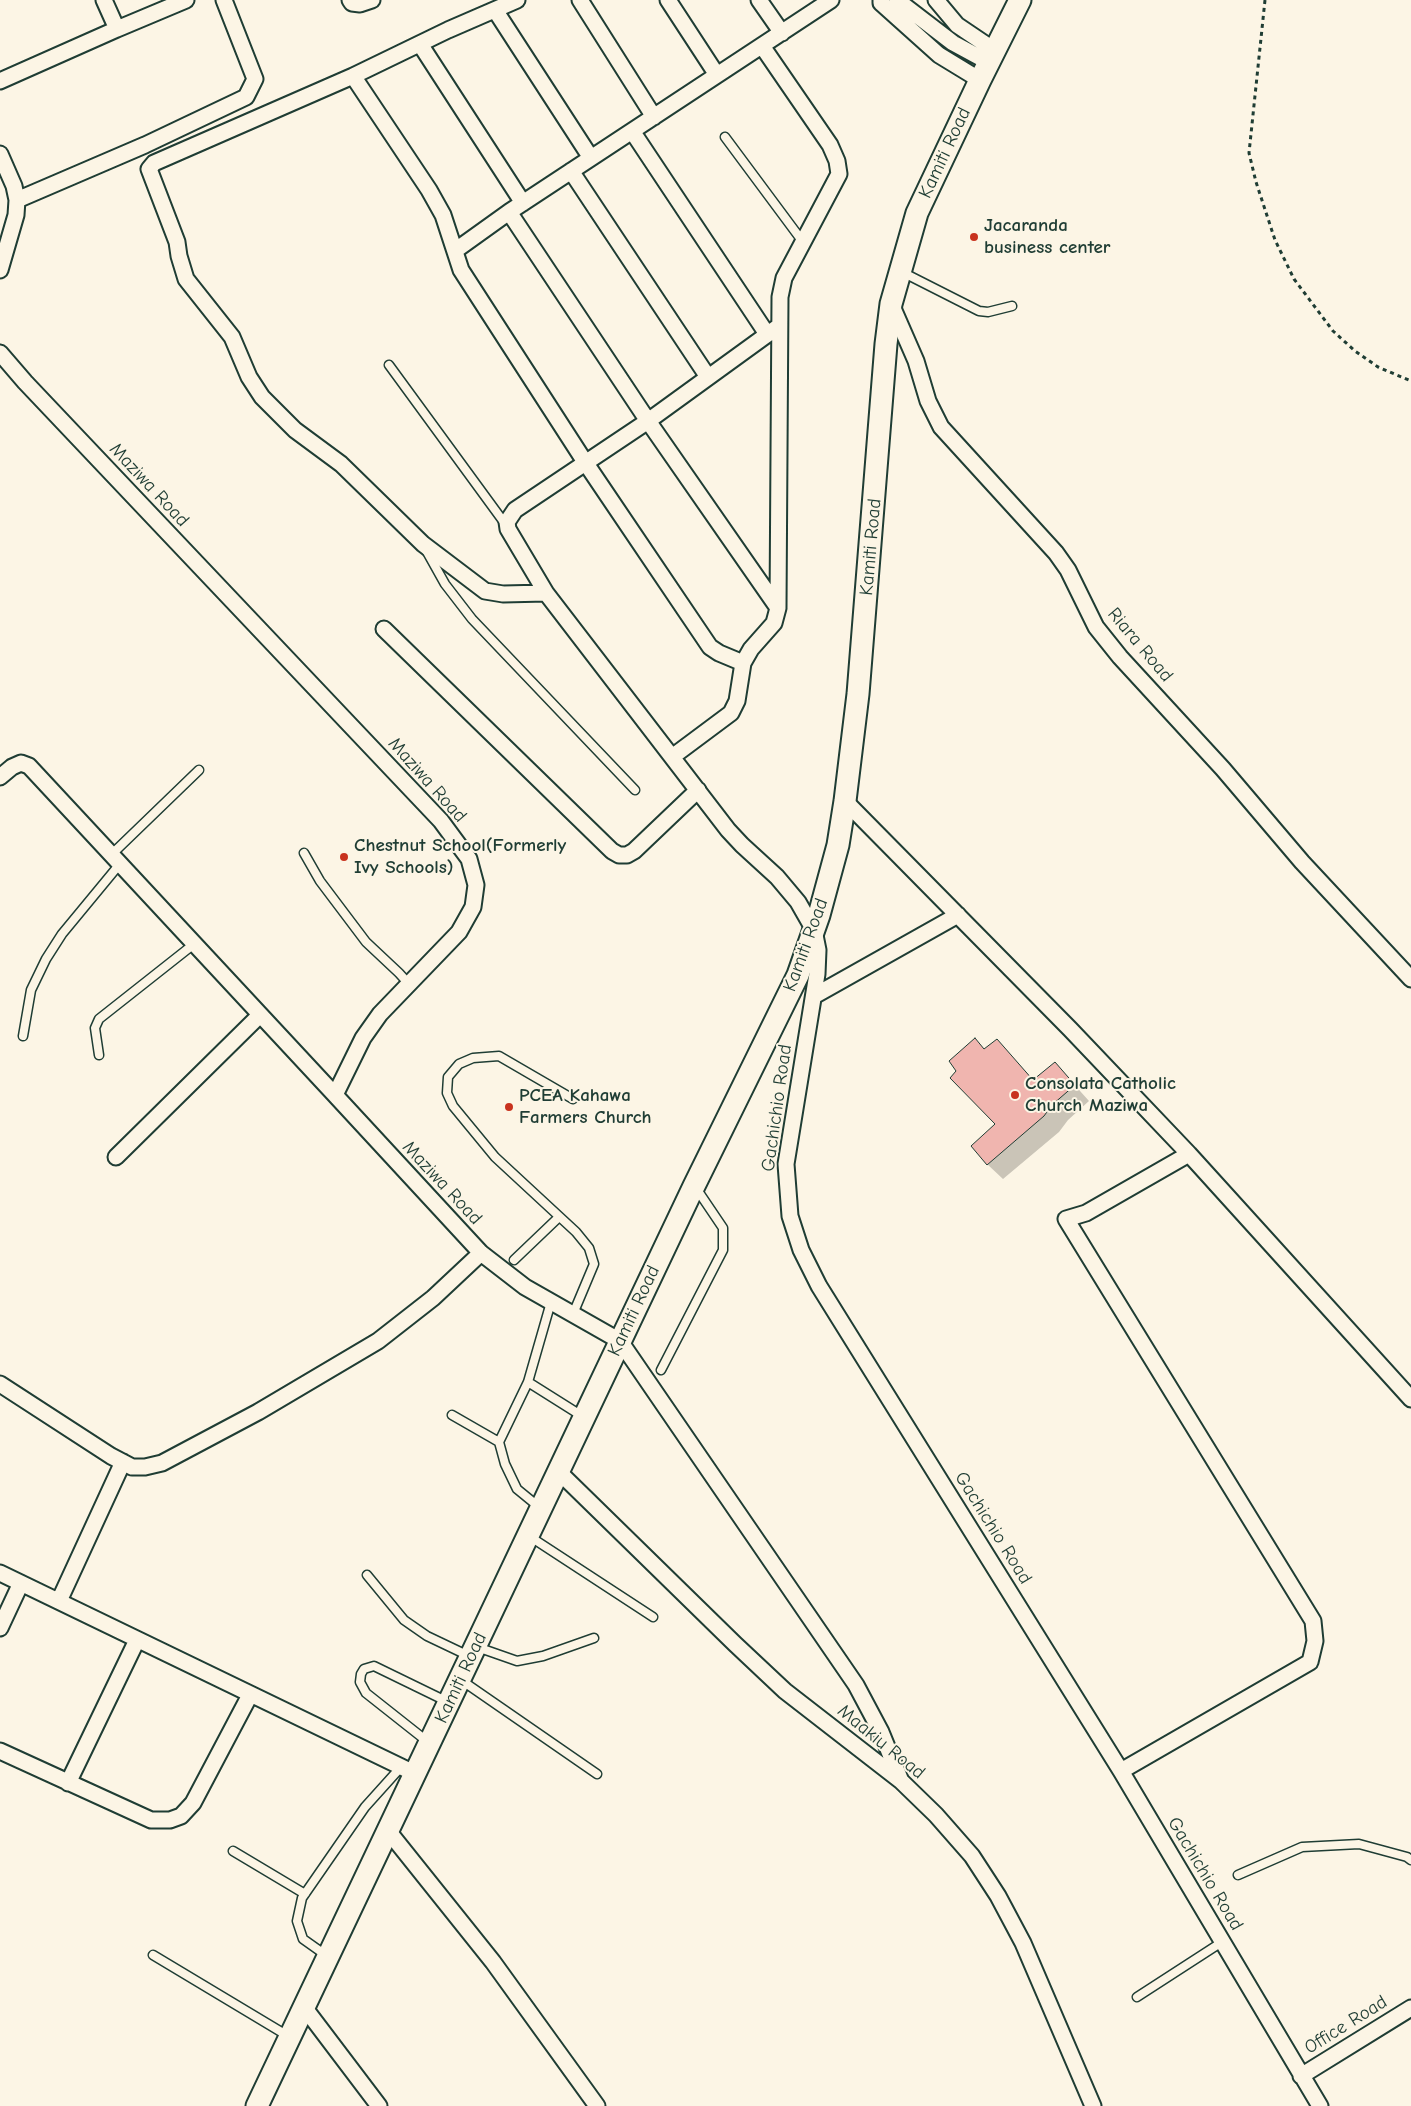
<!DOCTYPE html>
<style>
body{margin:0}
canvas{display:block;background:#fcf5e5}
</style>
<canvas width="1411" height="2106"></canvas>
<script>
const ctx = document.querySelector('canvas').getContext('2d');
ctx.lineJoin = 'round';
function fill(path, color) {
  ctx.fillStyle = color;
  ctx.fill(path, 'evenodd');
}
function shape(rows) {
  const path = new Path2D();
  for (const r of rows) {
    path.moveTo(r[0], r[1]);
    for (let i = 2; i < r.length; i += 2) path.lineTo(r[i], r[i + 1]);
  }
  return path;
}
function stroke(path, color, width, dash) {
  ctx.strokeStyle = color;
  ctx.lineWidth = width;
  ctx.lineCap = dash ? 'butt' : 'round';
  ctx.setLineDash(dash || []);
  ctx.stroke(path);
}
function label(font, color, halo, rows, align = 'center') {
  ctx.font = font + ' "Comic Neue",sans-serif';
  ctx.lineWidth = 4;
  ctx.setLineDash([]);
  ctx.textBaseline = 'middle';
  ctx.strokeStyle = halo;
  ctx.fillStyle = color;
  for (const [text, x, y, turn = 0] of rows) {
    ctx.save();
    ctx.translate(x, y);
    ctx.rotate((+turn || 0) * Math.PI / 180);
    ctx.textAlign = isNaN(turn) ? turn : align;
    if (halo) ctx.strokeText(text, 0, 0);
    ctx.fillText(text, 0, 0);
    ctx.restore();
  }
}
fill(shape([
 [975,1040,985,1050,997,1041,1034,1081,1055,1063,1089,1101,1068,1120,1059,1132,1003,1179,987,1164,997,1124,957,1071]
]), '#0003');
const building = shape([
 [975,1038,984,1049,997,1039,1033,1080,1055,1062,1075,1085,1052,1105,1044,1116,987,1165,971,1146,995,1124,950,1078,956,1071,949,1061,975,1038]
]);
fill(building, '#f0b5af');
stroke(building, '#1f3d34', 1);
const lane = shape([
 [725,137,803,242],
 [902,272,979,311,988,312,1012,306],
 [389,365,506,525],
 [426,550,445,584,472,619,635,790],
 [304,853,320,881,366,942,399,973,409,984],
 [111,855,199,770],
 [23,1036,31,990,46,959,62,934,119,865],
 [99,1055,95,1028,99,1019,194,944],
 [514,1260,559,1217],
 [573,1314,594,1264,589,1248,576,1232,495,1157,453,1106,447,1093,448,1077,459,1064,473,1058,499,1056,573,1099],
 [661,1370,723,1250,723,1228,696,1188],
 [528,1382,582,1416],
 [452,1415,499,1442],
 [539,1507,517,1489,505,1464,499,1442,528,1382,551,1302],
 [529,1536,653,1617],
 [367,1575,404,1620,427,1636,469,1656],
 [477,1647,517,1661,543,1656,594,1638],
 [461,1680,597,1774],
 [428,1742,366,1693,360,1682,361,1674,364,1669,374,1666,448,1702],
 [233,1851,305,1894],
 [1238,1875,1302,1847,1359,1844,1407,1857,1411,1860],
 [153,1955,288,2036],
 [327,1956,303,1939,297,1921,302,1898,365,1807,401,1767],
 [1137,1997,1222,1942]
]);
const street = shape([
 [104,0,117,29,186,0],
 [350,0,352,3,360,4,372,0],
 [517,0,448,30,353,76,154,163,149,169,177,242,179,256,186,279,232,337,249,377,262,397,295,430,341,464,423,544,485,591,503,594,546,593],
 [580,0,654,117],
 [668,0,717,75],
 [759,0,782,33],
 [881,0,881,3,939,55,980,80],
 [897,0,953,43,988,62],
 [936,0,957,25,994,50],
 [495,10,591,158],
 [420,44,523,203],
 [353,76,429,190,443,215,461,270,585,462,710,647,719,653,743,663,751,649,774,623,778,608,780,297,784,278,839,174,837,161,830,145,762,46],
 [0,81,117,29],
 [632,131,767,334],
 [0,154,14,186,17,200,16,215,0,270],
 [571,171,708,377],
 [17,200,145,145,246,97,255,79,224,0],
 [509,212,648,421,778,608],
 [456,250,509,212,831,0],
 [892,306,916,361,928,401,941,427,1056,553,1068,570,1096,627,1120,657,1223,769,1302,862,1411,979],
 [779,326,648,421,515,510,507,522,508,529,546,593,728,830,742,845,777,877,798,902,814,930,818,950,817,974,786,1164,790,1216,801,1250,819,1286,1121,1771,1320,2106],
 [0,353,25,382,441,821,469,859,476,885,473,907,459,932,380,1014,363,1038,335,1095,481,1253,525,1287,620,1341,856,1685,881,1732,901,1781],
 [384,629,612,851,619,855,627,855,634,851,698,790],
 [672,757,731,713,737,701,743,663],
 [0,777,12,767,21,763,29,766,335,1095],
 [845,801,1070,1029,1189,1154,1411,1399],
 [814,996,958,915],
 [116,1157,260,1015],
 [0,1384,111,1456,132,1467,145,1467,162,1463,258,1412,378,1341,433,1298,481,1253],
 [558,1471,735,1644,785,1691,901,1781,936,1815,972,1856,998,1896,1023,1943,1093,2106],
 [0,1573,416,1774],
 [59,1601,123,1462],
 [0,1628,21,1583],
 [0,1751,151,1820,170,1820,181,1816,193,1803,250,1695],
 [1121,1771,1310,1662,1315,1641,1313,1621,1066,1219,1086,1213,1189,1154],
 [68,1783,137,1640],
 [389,1832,493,1962,597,2106],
 [304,2007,379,2106],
 [1301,2076,1411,2008]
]);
const secondary = shape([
 [257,2106,694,1186,798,975,819,915,838,845,845,801,858,694,886,344,891,304,917,213,980,80,1020,0]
]);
stroke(lane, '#1f3d34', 11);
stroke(street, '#1f3d34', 19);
stroke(secondary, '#1f3d34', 25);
stroke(shape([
 [1265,0,1249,153,1256,182,1275,240,1294,279,1333,331,1355,351,1378,367,1411,381]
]), '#1f3d34', 3, [4, 4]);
stroke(lane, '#fcf5e5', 8);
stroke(street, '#fcf5e5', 15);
stroke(secondary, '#fcf5e5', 21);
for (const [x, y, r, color] of [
 [974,237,5,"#c8321e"],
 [344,857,5,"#c8321e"],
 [1015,1095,5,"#c8321e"],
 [509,1107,5,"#c8321e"]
]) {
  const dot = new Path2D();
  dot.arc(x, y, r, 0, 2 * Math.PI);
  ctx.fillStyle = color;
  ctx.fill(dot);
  stroke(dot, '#fcf5e5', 2);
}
label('19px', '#1f3d34', '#fcf5e5', [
 ["Kamiti Road",945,153,-65],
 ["Maziwa Road",149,485,47],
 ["Kamiti Road",871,547,-85],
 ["Riara Road",1140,645,50],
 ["Maziwa Road",427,780,48],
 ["Kamiti Road",806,945,-70],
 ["Gachichio Road",777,1108,-82],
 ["Maziwa Road",442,1183,47],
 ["Kamiti Road",634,1311,-65],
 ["Gachichio Road",993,1528,58],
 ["Kamiti Road",461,1678,-65],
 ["Maakiu Road",881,1742,39],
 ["Gachichio Road",1205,1874,59],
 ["Office Road",1346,2025,-32]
]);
label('bold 19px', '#1f3d34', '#fcf5e5', [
 ["Jacaranda",984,226],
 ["business center",984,248],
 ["Chestnut School(Formerly",354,846],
 ["Ivy Schools)",354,868],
 ["Consolata Catholic",1025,1084],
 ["Church Maziwa",1025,1106],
 ["PCEA Kahawa",519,1096],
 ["Farmers Church",519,1118]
], 'left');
</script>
